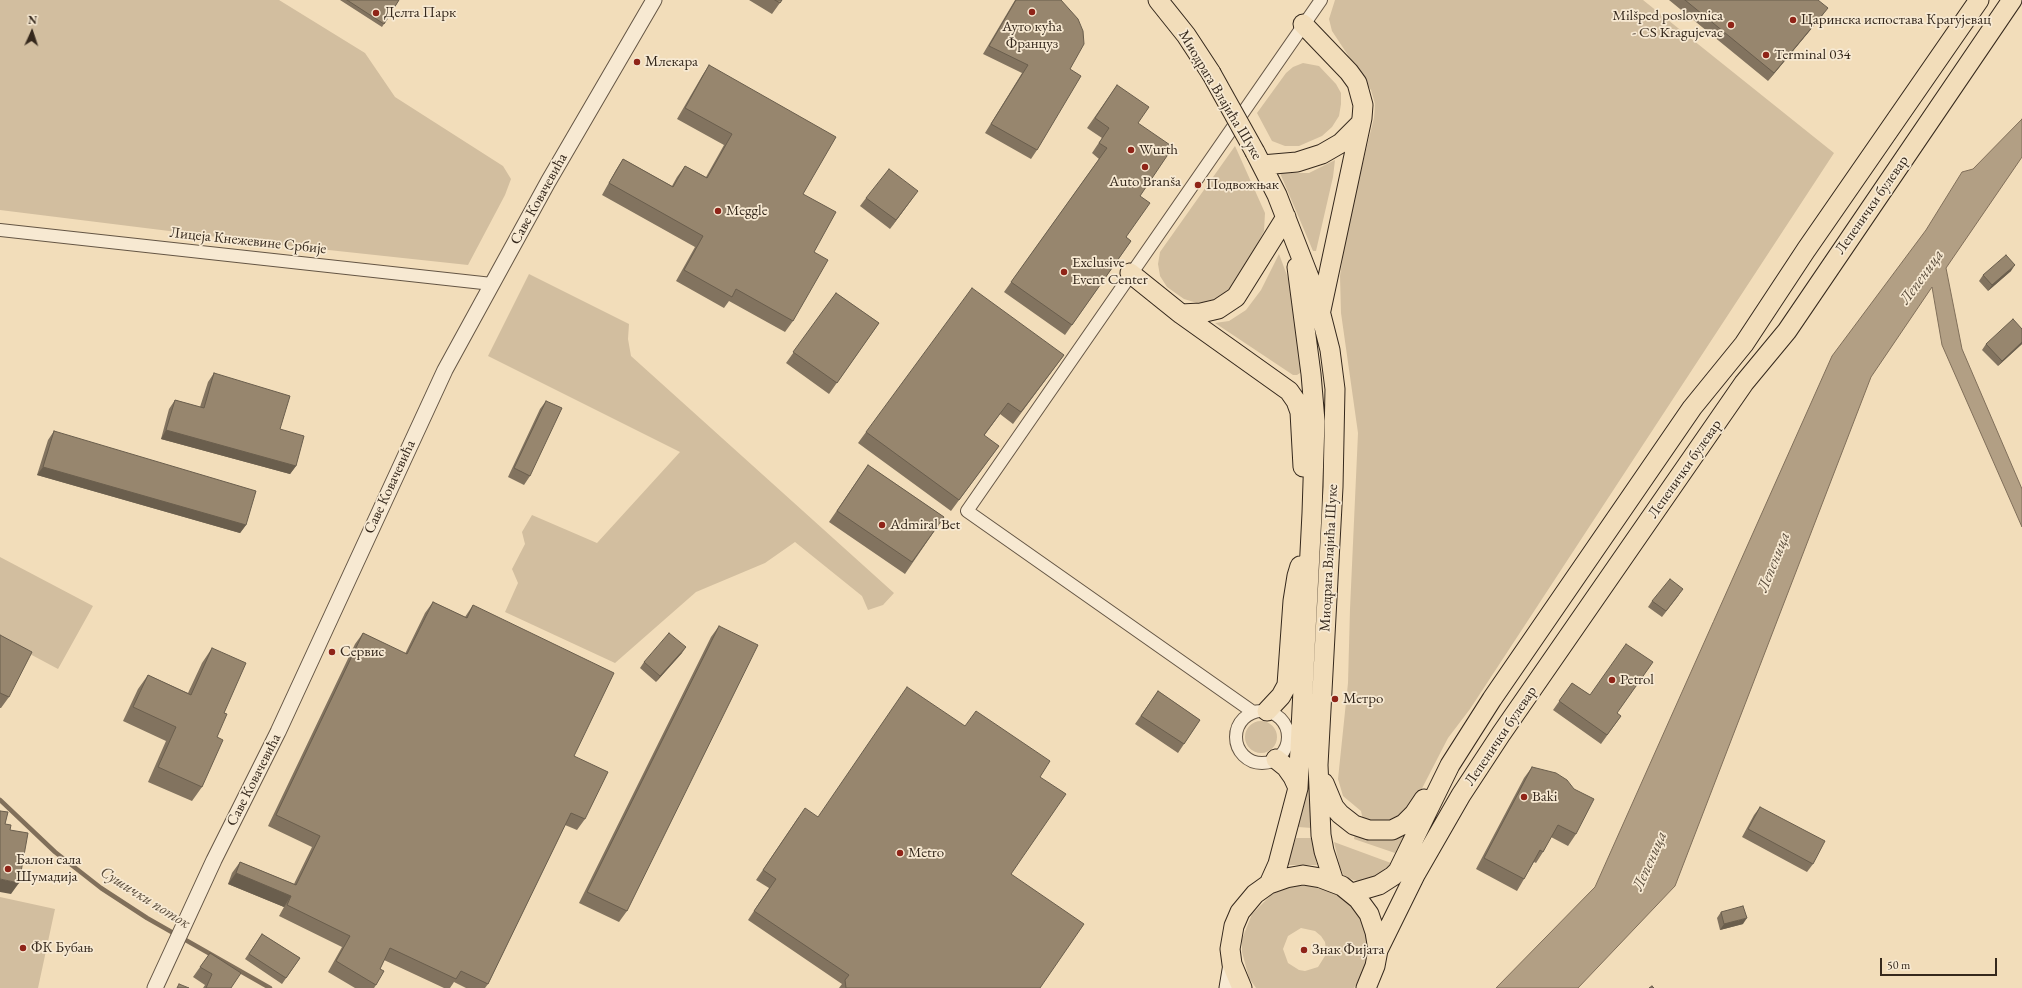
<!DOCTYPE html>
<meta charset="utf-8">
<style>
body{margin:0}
#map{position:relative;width:2022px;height:988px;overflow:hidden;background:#f2ddba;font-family:"EB Garamond",serif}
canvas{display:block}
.north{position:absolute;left:12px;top:12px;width:40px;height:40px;-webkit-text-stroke:3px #f7e9d2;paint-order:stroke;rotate:3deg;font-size:11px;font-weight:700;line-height:16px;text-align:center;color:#35281c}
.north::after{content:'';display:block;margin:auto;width:14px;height:18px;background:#35281c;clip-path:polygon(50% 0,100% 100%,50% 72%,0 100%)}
.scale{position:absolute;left:1880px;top:958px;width:117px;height:18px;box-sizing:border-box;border:2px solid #35281c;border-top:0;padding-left:5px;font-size:12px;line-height:14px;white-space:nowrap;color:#35281c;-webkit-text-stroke:3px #f7e9d2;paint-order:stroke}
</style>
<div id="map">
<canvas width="2022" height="988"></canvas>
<div class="north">N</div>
<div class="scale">50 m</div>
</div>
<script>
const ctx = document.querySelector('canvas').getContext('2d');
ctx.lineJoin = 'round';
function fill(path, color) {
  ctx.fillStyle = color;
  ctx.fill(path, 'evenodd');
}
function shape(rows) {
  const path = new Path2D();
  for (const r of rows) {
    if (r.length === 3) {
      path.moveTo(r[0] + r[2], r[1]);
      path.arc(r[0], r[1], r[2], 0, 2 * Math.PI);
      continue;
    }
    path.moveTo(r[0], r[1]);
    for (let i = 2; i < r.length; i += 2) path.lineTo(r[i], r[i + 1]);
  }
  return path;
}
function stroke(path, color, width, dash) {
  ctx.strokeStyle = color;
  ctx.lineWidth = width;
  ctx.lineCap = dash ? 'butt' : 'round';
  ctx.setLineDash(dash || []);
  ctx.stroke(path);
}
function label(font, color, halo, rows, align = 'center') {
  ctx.font = font + ' "EB Garamond",serif';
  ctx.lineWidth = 3.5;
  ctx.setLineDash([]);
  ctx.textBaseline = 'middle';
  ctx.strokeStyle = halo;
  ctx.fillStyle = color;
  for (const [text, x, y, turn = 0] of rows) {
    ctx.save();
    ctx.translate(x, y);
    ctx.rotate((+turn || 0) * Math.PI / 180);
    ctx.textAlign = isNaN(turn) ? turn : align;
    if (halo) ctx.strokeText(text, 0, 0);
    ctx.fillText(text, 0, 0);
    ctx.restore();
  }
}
fill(shape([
 [0,0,279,0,365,53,395,97,503,166,511,179,505,195,468,265,282,245,0,210],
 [1335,0,1643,0,1834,153,1470,709,1448,738,1415,802,1409,810,1391,821,1363,820,1361,811,1343,796,1338,779,1348,683,1350,609,1358,433,1341,313,1340,276,1348,222,1374,118,1375,104,1371,90,1332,31,1329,19],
 [1303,63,1319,66,1336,84,1341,93,1341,104,1339,116,1332,127,1322,136,1299,146,1285,146,1272,141,1257,113,1286,73,1293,67],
 [1235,146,1265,213,1264,231,1235,287,1224,296,1212,301,1197,303,1184,299,1167,287,1160,276,1158,264,1160,252],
 [1335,160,1333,177,1316,251,1313,251,1280,173,1309,173],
 [1279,254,1288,278,1295,316,1301,370,1300,373,1297,375,1293,375,1215,323,1229,321,1246,310,1261,290],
 [529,274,629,324,628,339,631,356,894,593,883,605,868,610,862,596,795,542,765,563,696,592,615,663,505,612,518,583,512,569,525,544,522,532,532,515,597,543,680,452,488,356],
 [1321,437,1325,438,1317,617,1312,828,1298,827],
 [0,557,93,606,58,669,0,638],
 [1261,737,16],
 [1407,832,1395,853,1354,839,1355,834],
 [1296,838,1312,838,1317,865,1286,865],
 [1334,842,1391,863,1375,878,1363,882,1353,880,1344,876,1340,867],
 [1297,886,1310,886,1323,888,1336,894,1347,901,1357,913,1365,927,1368,943,1367,958,1363,973,1354,988,1256,988,1249,978,1242,952,1242,939,1252,914,1271,895,1283,889],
 [1301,928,1315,931,1321,936,1325,942,1326,950,1325,956,1318,967,1305,971,1299,970,1288,963,1283,949,1288,936],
 [0,897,55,909,38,988,0,988]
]), '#d2be9f');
const water = shape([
 [2022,119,2022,157,1946,268,1962,349,2022,489,2022,527,1942,345,1932,287,1871,377,1675,886,1578,988,1496,988,1595,887,1832,356,1926,230,1962,172,1973,169,2022,119]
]);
fill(water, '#b29f84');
stroke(water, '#806f5a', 1);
stroke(shape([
 [0,800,55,852,101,888,147,918,270,988]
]), '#806f5a', 4.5);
const minor = shape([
 [0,230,492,284],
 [1262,737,26],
 [1253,712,967,511,1321,0]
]);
const tertiary = shape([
 [155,988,214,860,278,732,445,370,548,182,654,0]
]);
const secondary = shape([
 [1228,988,1232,964]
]);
const primary = shape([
 [1158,0,1186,35,1211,73],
 [1303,24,1349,72,1357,83,1363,105,1362,118,1321,310],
 [1255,152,1277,195,1316,295,1330,350,1335,389,1333,487,1318,765,1321,835,1324,851,1334,882],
 [1262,165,1297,162,1322,154,1341,143,1361,123],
 [1130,273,1181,314,1289,391,1296,401,1300,412,1303,467],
 [1181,314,1201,313,1218,309,1236,297,1286,217],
 [1267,711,1281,696,1287,685,1293,601,1297,576,1300,566],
 [1276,759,1286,767,1293,777,1298,788],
 [1324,783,1334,807,1340,814,1354,825,1369,830,1392,830,1404,824,1414,814,1424,799],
 [1269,884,1278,864,1298,788,1312,513,1315,421,1311,374,1297,267],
 [1352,893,1379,885,1393,876,1398,871,1450,765,1492,699,1692,408,1744,344,1806,250,1979,0],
 [1378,950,1415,875,1461,795,1501,734,1744,383,1787,331,2012,0],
 [1242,988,1232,964,1230,949,1234,926,1240,912,1255,894,1269,884,1286,878,1303,875,1321,878,1342,886,1358,899,1369,914,1375,932,1378,950,1375,966,1366,988]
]);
stroke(minor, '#645544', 14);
stroke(tertiary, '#645544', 17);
stroke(secondary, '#35281c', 19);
stroke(primary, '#35281c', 21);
stroke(minor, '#f7e9d2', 12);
stroke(tertiary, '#f7e9d2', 15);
stroke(secondary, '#f7e9d2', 17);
stroke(primary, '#f2ddba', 19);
const primaryBridge = shape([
 [1211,73,1255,152]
]);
stroke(primaryBridge, '#35281c', 21, []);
stroke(primaryBridge, '#f2ddba', 19);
fill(shape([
 [340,0,399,0,382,27],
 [749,0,782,0,772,14],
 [1015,0,1061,0,1070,69,1037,150,1031,159,985,133,1022,73,983,54],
 [1669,0,1818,0,1822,16,1768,81],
 [709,65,803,194,814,252,793,321,785,332,729,301,724,308,676,281,695,247,602,195,616,170,623,159,672,186,677,177,685,166,706,177,724,145,677,119,702,76],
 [1117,85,1138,123,1140,196,1126,237,1131,241,1065,335,1004,292,1099,159,1092,153,1102,138,1087,128],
 [866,198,912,199,890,229,860,206],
 [2011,271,1988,291,1979,281,1983,275],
 [836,293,879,323,829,394,786,363],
 [1986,344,2022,344,1998,366,1982,350],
 [1064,355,1013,424,1000,414,984,436,999,446,951,511,858,443,866,432],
 [214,373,280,429,296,466,290,474,161,439,169,409,175,400,200,407,208,382],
 [546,401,530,476,524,485,508,477,540,409],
 [54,431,246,525,240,533,37,475,48,440],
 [868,465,944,517,905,574,829,522],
 [1679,595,1662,617,1648,607,1652,601],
 [433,602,465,617,473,605,574,756,585,819,577,830,565,825,488,984,485,988,466,988,454,982,450,988,444,988,384,960,380,969,376,985,374,988,355,988,328,972,342,947,279,916,284,907,228,884,232,873,240,862,294,884,312,847,268,826,355,644,363,633,405,654,425,613],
 [719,626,627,911,619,922,579,903,711,637],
 [0,635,9,697,1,708,0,708],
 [212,648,224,713,202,787,192,801,148,782,166,741,123,721,138,689,148,675,188,693,202,663],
 [682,653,656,682,640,668,644,662],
 [1572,683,1590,695,1621,716,1601,744,1553,710],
 [1158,691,1200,720,1178,753,1135,724],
 [1532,767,1576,834,1568,846,1551,837,1543,852,1536,863,1534,862,1524,879,1517,891,1476,869,1524,778],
 [1040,777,1011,874,1040,988,839,988,842,984,748,920,769,888,756,880,798,818,818,817],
 [1760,807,1813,864,1807,872,1742,837,1754,815],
 [1721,912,1743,924,1720,930,1717,918],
 [262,934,300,958,282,984,245,959],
 [210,953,231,988,203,988,205,985,193,977]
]), '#82735f');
fill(shape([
 [1828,8,1822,16,1768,81,1774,73],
 [918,191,912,199,890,229,896,220],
 [2015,265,2011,271,1988,291,1992,285],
 [2022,342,2022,344,1998,366,2002,361],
 [166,430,296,466,290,474,161,439],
 [43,467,246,525,240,533,37,475],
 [686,647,682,653,656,682,660,676],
 [236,873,291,896,284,907,228,884],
 [0,879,19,883,11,894,0,892],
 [1747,918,1743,924,1720,930,1724,924]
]), '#6a5e4d');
const building = shape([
 [347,0,399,0,384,24,347,0],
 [775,0,782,0,780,3,775,0],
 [1016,0,1061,0,1078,19,1083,31,1084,44,1070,69,1081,76,1037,150,991,124,1028,65,989,46,1016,0],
 [1685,0,1818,0,1828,8,1774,73,1685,0],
 [709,65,836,137,803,194,836,212,814,252,828,260,793,321,736,289,732,297,684,270,703,236,609,183,623,159,673,187,685,166,707,178,732,134,685,108,709,65],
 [1117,85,1149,107,1138,123,1173,147,1140,196,1150,203,1126,237,1131,241,1072,325,1011,282,1107,148,1099,143,1109,128,1095,118,1117,85],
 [889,169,918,191,896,220,866,198,889,169],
 [2006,255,2015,265,1992,285,1983,275,2006,255],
 [972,288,1064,355,1021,412,1008,403,984,435,999,446,959,500,866,432,972,288],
 [836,293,879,323,837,383,793,352,836,293],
 [2013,319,2022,329,2022,342,2002,361,1986,344,2013,319],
 [214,373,290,396,280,429,304,436,296,466,166,430,175,400,204,408,214,373],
 [546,401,562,408,530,476,514,468,546,401],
 [54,431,256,491,246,525,43,467,54,431],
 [868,465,944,517,912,562,837,511,868,465],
 [1670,579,1683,589,1666,611,1652,601,1670,579],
 [433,602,467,618,473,605,614,673,574,756,608,772,585,819,571,813,488,984,461,971,456,979,390,948,380,969,384,971,376,985,336,961,350,936,287,905,291,896,236,873,240,862,296,885,320,836,276,815,363,633,407,654,433,602],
 [719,626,758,645,627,911,587,892,719,626],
 [669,633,686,647,660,676,644,662,669,633],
 [0,635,32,652,9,697,0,693,0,635],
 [1626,644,1653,662,1617,713,1621,716,1607,735,1559,701,1572,683,1590,695,1626,644],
 [212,648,246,663,224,713,227,714,217,737,223,740,202,787,158,767,176,727,133,707,148,675,191,695,212,648],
 [907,687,965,726,976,711,1050,761,1040,777,1066,794,1011,874,1084,924,1040,988,846,988,845,980,849,975,754,911,776,879,763,870,805,808,818,817,907,687],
 [1158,691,1200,720,1184,744,1141,716,1158,691],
 [1532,767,1556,773,1567,780,1574,789,1594,799,1576,834,1558,825,1543,852,1540,850,1524,879,1484,858,1532,767],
 [1760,807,1825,841,1813,864,1748,829,1760,807],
 [0,811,8,812,5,824,11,825,10,830,28,833,19,883,0,879,0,811],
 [1743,906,1747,918,1724,924,1721,912,1743,906],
 [262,934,300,958,286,978,249,954,262,934],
 [210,953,241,973,231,988,206,988,212,974,200,967,210,953],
 [179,984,189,988,177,988,179,984],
 [1652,986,1654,988,1649,988,1652,986]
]);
fill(building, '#97866e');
stroke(building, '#6a5e4d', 1);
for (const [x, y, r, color] of [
 [1032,12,4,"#8f2418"],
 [376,13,4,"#8f2418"],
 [1793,20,4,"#8f2418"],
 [1731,25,4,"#8f2418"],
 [1766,55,4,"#8f2418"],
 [637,62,4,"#8f2418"],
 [1131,150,4,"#8f2418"],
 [1145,167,4,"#8f2418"],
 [1198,185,4,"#8f2418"],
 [718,211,4,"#8f2418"],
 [1064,272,4,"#8f2418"],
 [882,525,4,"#8f2418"],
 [332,652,4,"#8f2418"],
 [1612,680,4,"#8f2418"],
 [1335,699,4,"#8f2418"],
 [1524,797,4,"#8f2418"],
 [900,853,4,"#8f2418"],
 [8,869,4,"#8f2418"],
 [23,948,4,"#8f2418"],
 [1304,950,4,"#8f2418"]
]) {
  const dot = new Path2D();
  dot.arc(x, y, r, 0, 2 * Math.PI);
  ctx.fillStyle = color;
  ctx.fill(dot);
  stroke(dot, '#f7e9d2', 1.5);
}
label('15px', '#35281c', '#f7e9d2', [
 ["Делта Парк",384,13],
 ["Milšped poslovnica",1723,16,"right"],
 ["- CS Kragujevac",1723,33,"right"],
 ["Царинска испостава Крагујевац",1801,20],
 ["Ауто кућа",1032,27,"center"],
 ["Француз",1032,44,"center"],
 ["Terminal 034",1774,55],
 ["Млекара",645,62],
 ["Wurth",1139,150],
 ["Auto Branša",1145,182,"center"],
 ["Подвожњак",1206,185],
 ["Meggle",726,211],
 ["Exclusive",1072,263],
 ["Event Center",1072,280],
 ["Admiral Bet",890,525],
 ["Сервис",340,652],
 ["Petrol",1620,680],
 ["Метро",1343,699],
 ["Baki",1532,797],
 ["Metro",908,853],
 ["Балон сала",16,860],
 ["Шумадија",16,877],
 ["ФК Бубањ",31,948],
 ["Знак Фијата",1312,950]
], 'left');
label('15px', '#35281c', '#f7e9d2', [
 ["Миодрага Влајића Шуке",1220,95,59],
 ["Саве Ковачевића",539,199,-61],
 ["Лепенички булевар",1872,205,-55],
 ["Лицеја Кнежевине Србије",248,241,6],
 ["Лепенички булевар",1685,469,-55],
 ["Саве Ковачевића",390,487,-65],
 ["Миодрага Влајића Шуке",1329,558,-87],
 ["Лепенички булевар",1501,736,-56],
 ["Саве Ковачевића",254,780,-63]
]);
label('italic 16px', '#5a4c3b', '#f7e9d2', [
 ["Лепеница",1922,277,-54],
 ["Лепеница",1774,562,-68],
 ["Лепеница",1650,861,-66],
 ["Сушички поток",145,898,32]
]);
</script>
